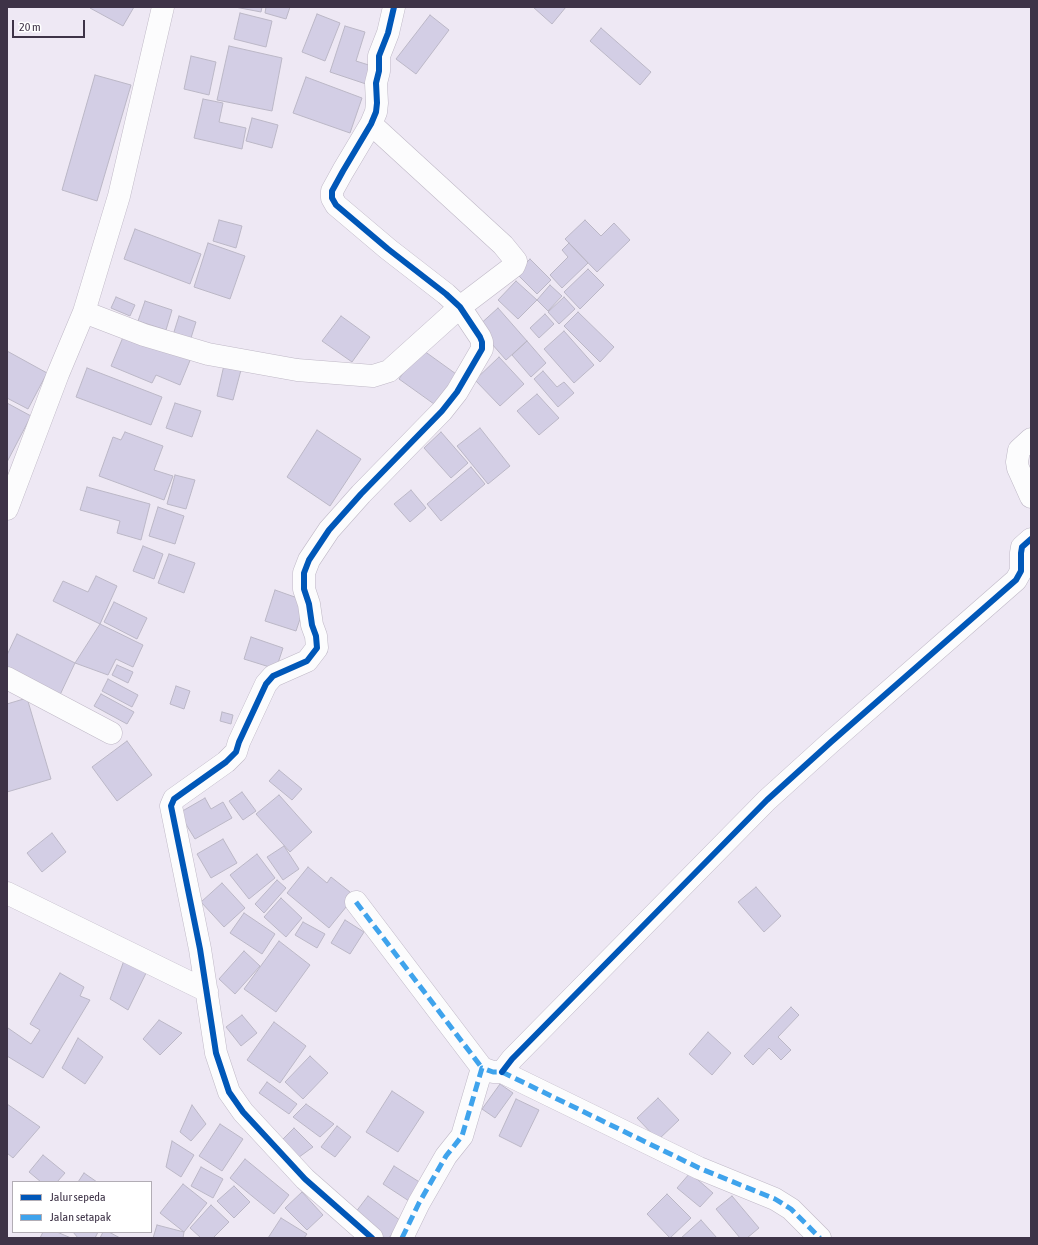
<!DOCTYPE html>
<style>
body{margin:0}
#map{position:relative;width:1038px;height:1245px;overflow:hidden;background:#eee8f4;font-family:"Asap Condensed",sans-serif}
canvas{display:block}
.frame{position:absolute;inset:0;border:8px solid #3e3347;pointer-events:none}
.legend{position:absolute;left:12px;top:1181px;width:140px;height:52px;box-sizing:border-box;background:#fff;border:1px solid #b2adb5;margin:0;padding:5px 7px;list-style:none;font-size:12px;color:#3e3347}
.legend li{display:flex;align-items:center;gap:8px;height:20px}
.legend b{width:20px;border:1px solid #b2adb5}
.scale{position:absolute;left:12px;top:20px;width:73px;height:18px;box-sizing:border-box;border:2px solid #3e3347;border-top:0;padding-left:5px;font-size:12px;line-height:14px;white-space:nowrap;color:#3e3347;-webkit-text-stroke:3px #fff;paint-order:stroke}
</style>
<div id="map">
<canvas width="1038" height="1245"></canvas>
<div class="frame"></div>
<ul class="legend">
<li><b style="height:5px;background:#0057b8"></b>Jalur sepeda</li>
<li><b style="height:5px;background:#3fa3ec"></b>Jalan setapak</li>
</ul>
<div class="scale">20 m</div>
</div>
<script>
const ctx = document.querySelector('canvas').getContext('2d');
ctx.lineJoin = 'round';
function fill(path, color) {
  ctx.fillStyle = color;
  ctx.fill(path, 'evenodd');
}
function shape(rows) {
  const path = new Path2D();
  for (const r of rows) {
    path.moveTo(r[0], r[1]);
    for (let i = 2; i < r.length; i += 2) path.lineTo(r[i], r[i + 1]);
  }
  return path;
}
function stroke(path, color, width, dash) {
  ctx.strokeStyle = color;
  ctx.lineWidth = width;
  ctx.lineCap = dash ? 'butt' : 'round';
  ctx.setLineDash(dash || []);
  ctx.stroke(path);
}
const building = shape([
 [91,7,134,7,123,26,90,8,91,7],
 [235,7,262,7,261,12,235,7],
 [266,7,290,7,286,19,265,13,266,7],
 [533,7,566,7,552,24,533,7],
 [240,13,272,21,266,47,234,39,240,13],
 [317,14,340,23,325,61,302,52,317,14],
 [430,15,449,30,416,74,396,59,430,15],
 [345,26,365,32,356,61,375,67,369,85,330,72,345,26],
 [601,28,651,72,640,85,590,41,601,28],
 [229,46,282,58,272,111,217,100,229,46],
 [191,56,216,62,209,95,184,89,191,56],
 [95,75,131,85,97,201,62,190,95,75],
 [306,77,362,98,350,133,293,113,306,77],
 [203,99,223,103,219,122,246,128,242,149,194,138,203,99],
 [252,118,278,125,272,148,246,141,252,118],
 [219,220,242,226,236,248,213,241,219,220],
 [585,220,601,236,614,223,630,240,597,272,565,239,585,220],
 [135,229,201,254,190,284,124,259,135,229],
 [208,243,245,256,230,299,194,287,208,243],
 [569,243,588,263,562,288,550,275,568,257,562,250,569,243],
 [530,259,551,280,537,294,516,273,530,259],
 [588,269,604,285,580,309,564,292,588,269],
 [516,281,537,300,518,319,498,300,516,281],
 [550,285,562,296,548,311,537,300,550,285],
 [116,297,135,305,130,316,111,308,116,297],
 [564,297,575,309,559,324,548,312,564,297],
 [145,301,172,310,166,330,138,321,145,301],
 [498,308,527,341,506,360,477,327,498,308],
 [578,312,614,347,600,362,564,326,578,312],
 [545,314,554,324,539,338,530,328,545,314],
 [179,316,196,322,190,341,173,335,179,316],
 [341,316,370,337,352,362,322,341,341,316],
 [126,330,191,358,180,385,156,375,152,383,111,366,126,330],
 [564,331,594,365,574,383,544,349,564,331],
 [527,341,546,363,531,377,512,355,527,341],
 [420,348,463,379,441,409,399,379,420,348],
 [7,351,47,373,28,409,7,398,7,351],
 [499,357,524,384,500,406,475,380,499,357],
 [224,365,241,370,233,400,217,396,224,365],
 [87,368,162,397,151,425,76,397,87,368],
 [543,371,557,387,564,382,574,393,558,407,534,379,543,371],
 [537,394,559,418,539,435,517,411,537,394],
 [7,403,31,416,7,462,7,403],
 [175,403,201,411,192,437,166,428,175,403],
 [480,428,510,466,488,484,457,446,480,428],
 [317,430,361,459,330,506,287,477,317,430],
 [125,432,163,446,154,470,173,476,164,500,99,476,113,437,121,440,125,432],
 [441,432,468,463,451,478,424,448,441,432],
 [471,467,485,484,441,521,427,504,471,467],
 [175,475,195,480,186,509,167,504,175,475],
 [87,487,150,504,141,540,117,533,120,521,80,510,87,487],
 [411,490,426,508,410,522,394,504,411,490],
 [158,507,184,516,175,544,149,536,158,507],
 [143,546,163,554,154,579,133,571,143,546],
 [169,554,195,563,184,593,158,583,169,554],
 [96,576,117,586,100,624,53,601,63,581,88,592,96,576],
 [275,590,306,601,296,631,265,621,275,590],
 [114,602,147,618,137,639,104,622,114,602],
 [100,624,143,645,133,667,116,659,108,675,75,663,100,624],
 [17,634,75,663,59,697,7,672,7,655,17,634],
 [251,637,283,648,276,669,244,659,251,637],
 [117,665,133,672,128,683,112,675,117,665],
 [108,679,138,695,132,707,102,691,108,679],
 [176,686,190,691,184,709,170,704,176,686],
 [101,694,134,712,127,724,94,706,101,694],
 [27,698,51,779,7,792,7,704,27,698],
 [222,712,233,715,231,724,220,721,222,712],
 [127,741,152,775,117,801,92,767,127,741],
 [279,770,302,789,292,800,269,781,279,770],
 [242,792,256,811,243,820,229,801,242,792],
 [279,795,312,832,290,852,256,814,279,795],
 [205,798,211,809,223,802,232,818,195,839,179,813,205,798],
 [52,833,66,852,42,872,27,853,52,833],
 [223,839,237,863,211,878,197,854,223,839],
 [284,846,299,869,283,880,267,857,284,846],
 [257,854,275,878,249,899,230,875,257,854],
 [308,867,327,883,331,877,355,896,329,928,287,893,308,867],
 [277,880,286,888,264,913,255,904,277,880],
 [222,883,245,908,224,927,201,902,222,883],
 [756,887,781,916,764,932,738,902,756,887],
 [281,898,302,918,286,937,264,917,281,898],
 [244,913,275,934,262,954,230,933,244,913],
 [345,920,364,932,350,954,331,943,345,920],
 [303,922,325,934,317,948,295,935,303,922],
 [279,941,310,965,276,1012,244,989,279,941],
 [244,951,260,966,235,994,219,979,244,951],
 [126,955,148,969,128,1010,110,999,126,955],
 [60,973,84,987,80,996,90,1000,43,1078,7,1056,7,1030,8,1028,31,1044,40,1030,30,1024,60,973],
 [791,1007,799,1015,778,1037,791,1050,781,1060,769,1048,753,1065,744,1056,791,1007],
 [242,1015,257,1033,241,1046,226,1027,242,1015],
 [159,1020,182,1033,160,1055,143,1039,159,1020],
 [274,1022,306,1046,280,1083,247,1060,274,1022],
 [708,1032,731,1053,712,1075,689,1054,708,1032],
 [78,1038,103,1057,85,1084,62,1068,78,1038],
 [310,1056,328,1073,303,1099,285,1082,310,1056],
 [267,1082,297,1104,289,1114,259,1093,267,1082],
 [500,1084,513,1093,495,1118,482,1109,500,1084],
 [392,1091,424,1112,398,1152,366,1132,392,1091],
 [658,1098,679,1120,658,1140,637,1118,658,1098],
 [516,1099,539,1110,521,1147,499,1136,516,1099],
 [7,1104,40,1127,13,1158,7,1153,7,1104],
 [306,1104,334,1124,320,1137,293,1117,306,1104],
 [192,1105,206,1124,191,1141,180,1132,192,1105],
 [220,1124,243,1139,222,1171,199,1156,220,1124],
 [337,1126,351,1137,335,1157,321,1147,337,1126],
 [294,1128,313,1147,295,1160,278,1144,294,1128],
 [172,1141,194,1155,181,1177,166,1167,172,1141],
 [43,1155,65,1173,57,1182,41,1182,29,1172,43,1155],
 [245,1159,289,1195,274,1214,230,1178,245,1159],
 [394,1166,421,1183,409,1201,383,1184,394,1166],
 [201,1167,223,1179,213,1198,191,1186,201,1167],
 [84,1173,97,1182,78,1182,84,1173],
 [690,1173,713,1193,700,1207,677,1188,690,1173],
 [183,1184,207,1203,184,1232,160,1213,183,1184],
 [234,1186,250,1202,234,1218,217,1201,234,1186],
 [302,1192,323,1215,307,1230,285,1208,302,1192],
 [667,1194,691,1218,670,1238,647,1214,667,1194],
 [368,1196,401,1221,389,1238,380,1238,352,1217,368,1196],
 [732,1196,759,1228,747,1238,740,1238,716,1209,732,1196],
 [211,1205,229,1222,213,1238,201,1238,190,1228,211,1205],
 [281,1218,307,1234,304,1238,268,1238,281,1218],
 [701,1220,717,1238,681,1238,701,1220],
 [157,1225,184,1232,183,1238,153,1238,157,1225],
 [43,1232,57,1232,71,1238,40,1238,43,1232],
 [73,1232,98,1232,95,1238,78,1238,73,1232],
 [103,1232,109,1232,120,1238,100,1238,103,1232]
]);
fill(building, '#d3cee5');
stroke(building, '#bbb7c6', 1);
const minor = shape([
 [84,312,144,335,208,354,297,370,373,376,389,371,460,307,514,266,516,261,503,245,371,124],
 [1031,439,1019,450,1017,462,1018,468,1031,497],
 [7,509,58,374,84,312,119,196,163,7],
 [7,678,111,733],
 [7,893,207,991],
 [356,902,482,1068],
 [502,1072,512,1059,767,800,831,742,1016,580,1021,571,1021,553,1022,547,1031,539],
 [372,1238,305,1179,243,1112,229,1092,216,1053,200,949,171,806,174,799,226,762,236,752,239,742,266,684,273,676,307,661,317,648,316,636,312,625,309,604,304,589,304,573,309,560,329,530,361,494,442,411,457,392,482,349,482,342,480,337,460,307,446,294,388,249,336,205,332,198,332,191,343,171,371,124,376,112,377,103,376,83,379,71,379,56,388,33,394,7],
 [402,1238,419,1203,446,1156,462,1136,482,1068,493,1072,502,1072,699,1168,775,1199,791,1209,820,1238]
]);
stroke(minor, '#bfb8c6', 23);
stroke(minor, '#fcfcfd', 22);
stroke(shape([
 [356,902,482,1068],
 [402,1238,419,1203,446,1156,462,1136,482,1068,493,1072,502,1072,699,1168,775,1199,791,1209,820,1238]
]), '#3fa3ec', 5, [10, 5]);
stroke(shape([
 [502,1072,512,1059,767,800,831,742,1016,580,1021,571,1021,553,1022,547,1031,539],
 [372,1238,305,1179,243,1112,229,1092,216,1053,200,949,171,806,174,799,226,762,236,752,239,742,266,684,273,676,307,661,317,648,316,636,312,625,309,604,304,589,304,573,309,560,329,530,361,494,442,411,457,392,482,349,482,342,480,337,460,307,446,294,388,249,336,205,332,198,332,191,343,171,371,124,376,112,377,103,376,83,379,71,379,56,388,33,394,7]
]), '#0057b8', 6);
</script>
